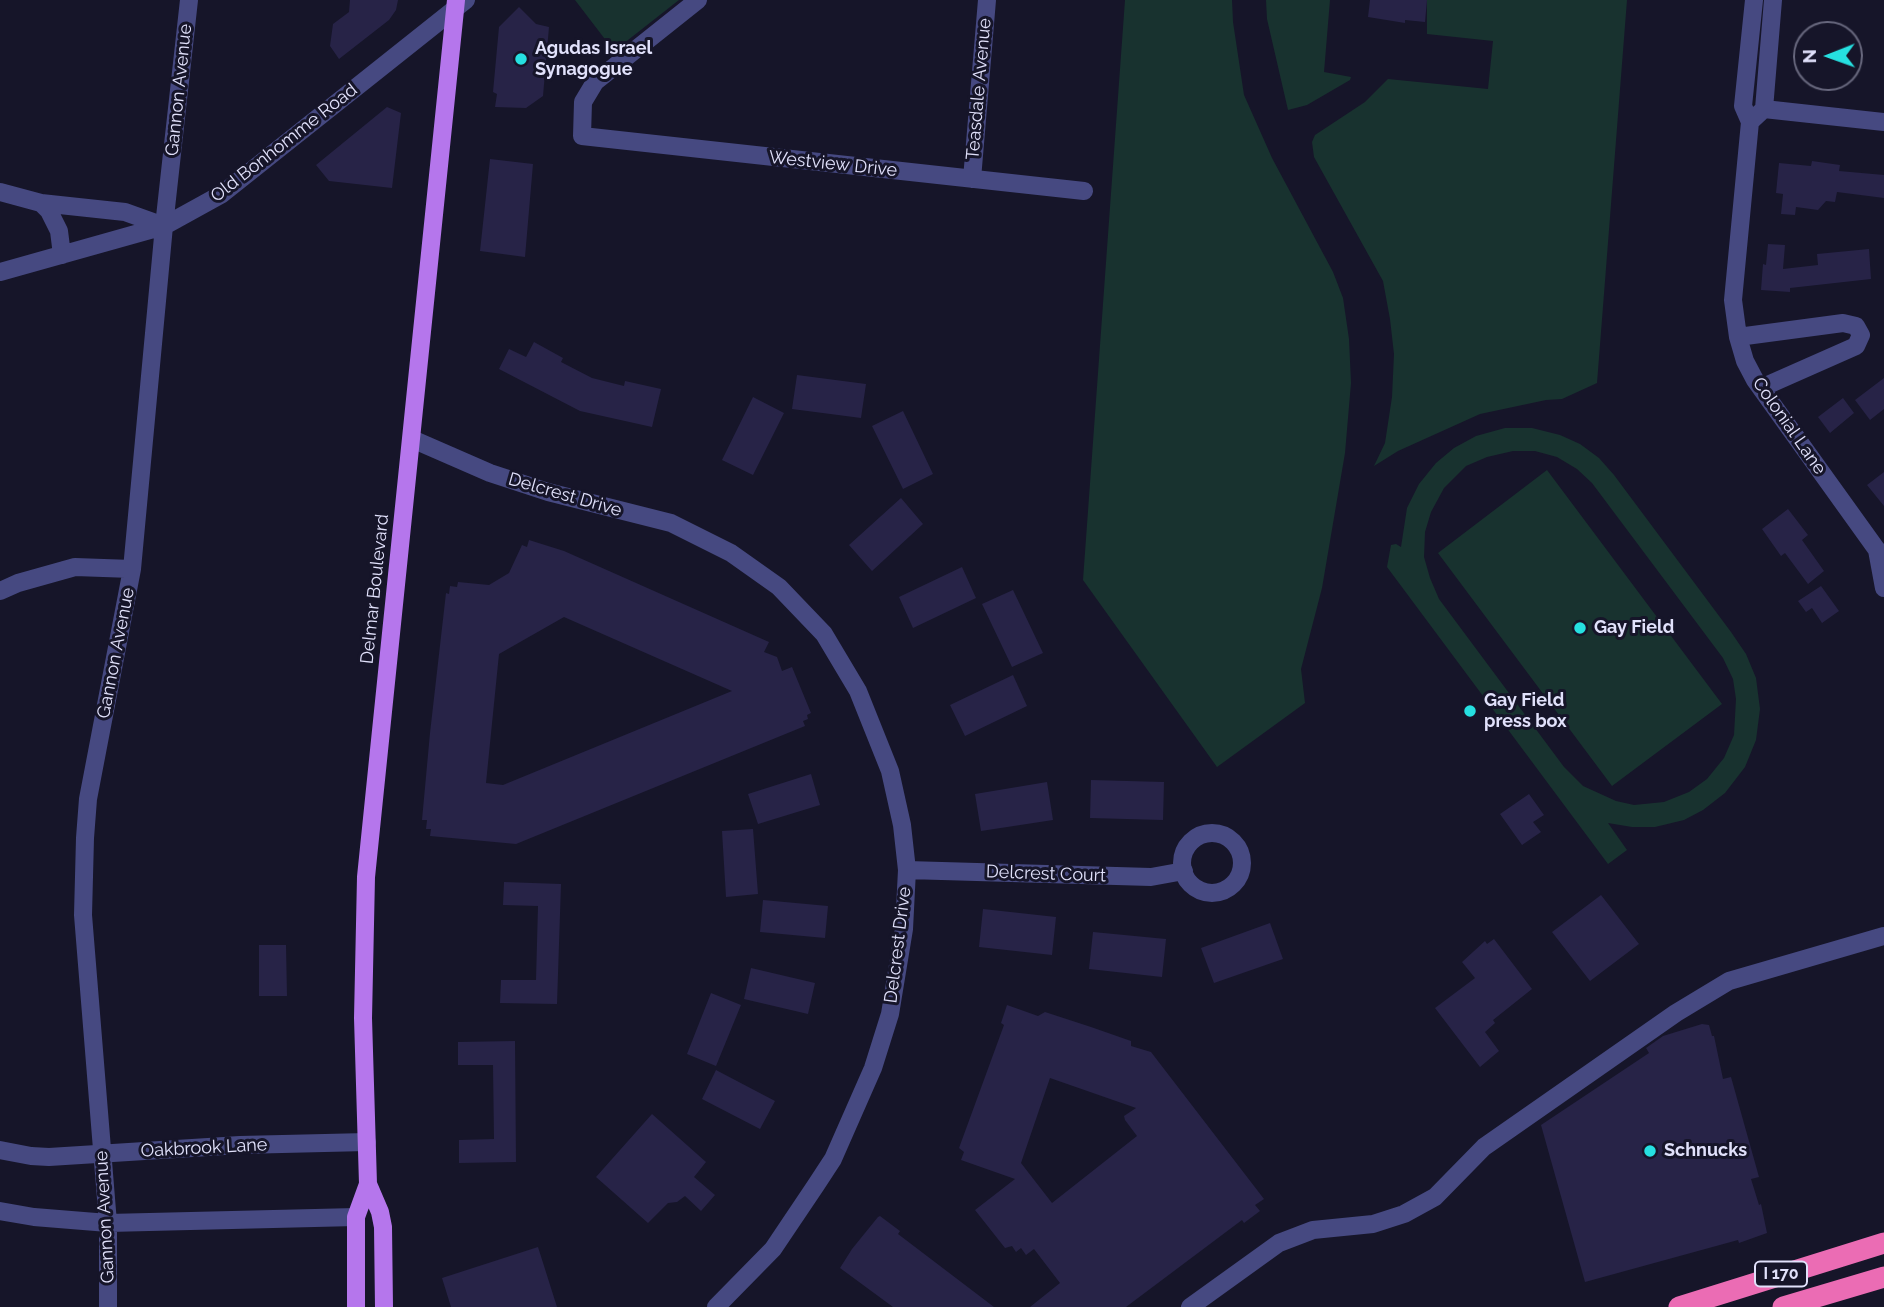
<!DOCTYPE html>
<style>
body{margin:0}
#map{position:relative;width:1884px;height:1307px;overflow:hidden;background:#161529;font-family:Raleway,sans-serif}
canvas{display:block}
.north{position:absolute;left:1793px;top:21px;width:70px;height:70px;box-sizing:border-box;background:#161529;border:2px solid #67677d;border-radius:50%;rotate:269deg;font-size:19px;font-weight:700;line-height:28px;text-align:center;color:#e1e1fb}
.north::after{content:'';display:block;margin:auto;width:24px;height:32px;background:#26e0e1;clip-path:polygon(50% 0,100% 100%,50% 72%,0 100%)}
</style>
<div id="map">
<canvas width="1884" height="1307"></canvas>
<div class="north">N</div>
</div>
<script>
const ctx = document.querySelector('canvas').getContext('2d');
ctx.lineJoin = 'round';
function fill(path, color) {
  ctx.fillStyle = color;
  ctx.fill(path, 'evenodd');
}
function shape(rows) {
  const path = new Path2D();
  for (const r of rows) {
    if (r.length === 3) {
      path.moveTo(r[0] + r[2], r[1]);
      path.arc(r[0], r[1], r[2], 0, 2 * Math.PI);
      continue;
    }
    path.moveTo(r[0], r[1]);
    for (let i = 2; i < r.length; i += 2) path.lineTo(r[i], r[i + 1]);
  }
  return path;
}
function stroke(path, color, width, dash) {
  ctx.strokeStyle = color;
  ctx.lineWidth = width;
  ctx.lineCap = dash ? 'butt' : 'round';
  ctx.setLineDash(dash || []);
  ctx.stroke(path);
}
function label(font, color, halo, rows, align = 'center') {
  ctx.font = font + ' Raleway,sans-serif';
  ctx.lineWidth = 6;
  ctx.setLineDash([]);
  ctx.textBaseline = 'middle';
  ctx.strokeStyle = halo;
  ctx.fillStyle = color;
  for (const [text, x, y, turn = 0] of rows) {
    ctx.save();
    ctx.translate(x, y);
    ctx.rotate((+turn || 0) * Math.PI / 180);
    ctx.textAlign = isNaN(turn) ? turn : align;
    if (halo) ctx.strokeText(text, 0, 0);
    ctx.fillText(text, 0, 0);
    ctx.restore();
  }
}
fill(shape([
 [575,0,679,0,614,51],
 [1125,0,1232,0,1233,22,1244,95,1272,158,1333,272,1343,298,1349,339,1351,383,1345,453,1322,588,1301,669,1305,703,1217,767,1083,580],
 [1266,0,1330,0,1324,72,1351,77,1350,80,1307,105,1288,110,1267,19],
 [1427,0,1627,0,1597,383,1562,399,1546,400,1480,414,1398,451,1374,466,1385,443,1392,397,1394,354,1390,319,1383,281,1314,157,1312,142,1315,135,1365,102,1388,79,1488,89,1493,41,1427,34],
 [1505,428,1532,428,1560,435,1580,444,1599,458,1614,475,1731,632,1746,654,1756,678,1760,709,1756,740,1745,767,1725,793,1703,810,1684,820,1655,827,1632,827,1608,823,1627,850,1608,864,1387,567,1391,545,1396,544,1401,547,1407,508,1419,484,1436,463,1454,448,1476,436],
 [1513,451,1535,451,1557,457,1577,469,1592,483,1723,658,1733,679,1736,699,1734,735,1724,758,1707,779,1689,792,1664,802,1634,805,1616,801,1583,786,1564,767,1439,599,1430,578,1424,557,1425,532,1431,512,1444,488,1466,466,1487,457],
 [1547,470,1722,704,1612,786,1438,553]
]), '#18322f');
fill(shape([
 [350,0,398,0,396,10,389,20,339,59,330,46,333,24,349,12],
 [1370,0,1427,0,1425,22,1405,20,1405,23,1368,17],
 [519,7,536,24,549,27,543,96,526,108,495,107,497,94,493,92,499,27],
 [387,107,401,113,392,188,329,181,316,165],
 [490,159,533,164,525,257,480,251],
 [1812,161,1840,165,1839,171,1884,175,1884,198,1837,192,1835,202,1826,201,1818,210,1796,207,1795,215,1781,214,1783,194,1776,193,1779,163,1811,166],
 [1768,244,1785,245,1783,269,1818,265,1817,254,1869,249,1871,279,1790,288,1790,292,1761,290,1763,264,1766,265],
 [534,342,563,358,561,362,592,378,624,386,625,381,661,389,652,427,580,411,499,369,509,349,526,357],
 [797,375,866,384,861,418,792,409],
 [1884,378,1884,409,1870,420,1855,400],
 [753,397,784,413,753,475,722,460],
 [1843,398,1854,413,1830,433,1818,417],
 [903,411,933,474,903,489,872,426],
 [1884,472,1884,506,1867,485],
 [901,498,923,524,872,571,849,545],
 [1788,509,1808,535,1802,540,1824,571,1808,584,1785,553,1781,556,1762,529],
 [529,540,564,551,769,642,764,652,777,657,782,671,792,667,811,713,807,715,808,719,803,721,805,726,516,844,430,836,431,829,426,829,427,820,422,820,430,733,446,593,449,594,450,586,457,587,458,582,489,585,509,573,522,545,527,547],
 [564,617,732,691,503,785,486,783,499,654],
 [962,567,976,598,913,628,899,597],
 [1821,586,1839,611,1822,623,1812,608,1806,612,1798,601],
 [1013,590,1043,653,1012,667,982,604],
 [1013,675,1027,706,965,736,950,705],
 [811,774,820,805,758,824,748,794],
 [1091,780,1164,782,1163,820,1090,818],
 [1047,782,1053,820,981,831,975,794],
 [1529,794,1544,815,1533,822,1541,832,1522,845,1500,814],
 [753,829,758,894,726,897,722,831],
 [504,882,561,884,557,1004,500,1003,501,980,536,980,538,906,503,905],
 [1601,895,1639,944,1590,981,1552,932],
 [763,900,828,906,825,938,760,932],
 [983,909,1056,917,1052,955,979,947],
 [1270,923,1283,959,1214,983,1201,948],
 [1093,932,1166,939,1162,977,1089,969],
 [1494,939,1532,989,1493,1020,1495,1023,1485,1032,1499,1051,1480,1067,1435,1008,1475,978,1462,962,1485,941,1487,944],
 [259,945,286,945,287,996,259,996],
 [751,968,815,983,808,1014,744,999],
 [711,993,741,1005,716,1066,687,1054],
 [1007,1005,1038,1016,1045,1012,1091,1027,1131,1041,1131,1046,1151,1052,1264,1199,1255,1205,1260,1211,1244,1223,1242,1220,1126,1307,1030,1307,1060,1283,1034,1249,1026,1255,1021,1248,1016,1252,1012,1246,1005,1248,975,1210,1015,1179,961,1160,964,1152,959,1148,1004,1025,1001,1023],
 [1050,1078,1136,1108,1124,1116,1125,1120,1137,1136,1052,1203,1021,1163],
 [1702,1024,1709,1025,1712,1036,1714,1036,1723,1079,1731,1077,1759,1177,1751,1179,1759,1205,1761,1204,1767,1233,1739,1243,1738,1240,1585,1282,1541,1125,1649,1053,1646,1048,1663,1036],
 [515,1041,516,1162,459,1163,459,1140,494,1139,493,1065,458,1065,458,1042],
 [716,1070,775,1101,760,1129,702,1099],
 [652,1114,706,1162,694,1177,715,1195,701,1211,685,1196,677,1202,668,1203,648,1223,596,1177],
 [880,1216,900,1231,898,1234,994,1307,893,1307,840,1268,852,1249,878,1217],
 [538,1247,557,1307,451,1307,442,1278]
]), '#272347');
stroke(shape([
 [698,0,595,82,583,102,582,136,1084,191],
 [1754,0,1743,106,1750,122,1733,300,1738,337,1745,361,1755,380,1877,550,1884,554],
 [1764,109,1884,122],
 [1750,122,1764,109,1773,0],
 [972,179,987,0],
 [0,192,41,203,49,211,59,231,62,255],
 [41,203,125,212,164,226],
 [0,272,164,226,222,194,466,0],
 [1738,337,1843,323,1856,326,1861,335,1856,346,1761,388],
 [412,439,490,473,548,492,671,523,731,553,779,587,824,634,858,691,890,771,902,825,907,870,904,929,890,1014,873,1068,833,1159,816,1185,773,1249,716,1307],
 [1877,550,1884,588],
 [0,591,18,583,75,567,132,569],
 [1212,863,30],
 [907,870,1151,877,1184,871],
 [0,1150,31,1156,49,1157,240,1145,367,1142],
 [0,1211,34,1217,108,1223,356,1217],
 [108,1307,108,1223,83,915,85,838,88,799,132,569,164,226,189,0],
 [1190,1307,1279,1243,1313,1230,1373,1224,1404,1214,1435,1197,1484,1147,1676,1013,1729,981,1884,936]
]), '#464981', 18);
stroke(shape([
 [368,1184,380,1212,383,1227,384,1307],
 [356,1307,356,1217,368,1184,363,1018,366,877,456,0]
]), '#b576ec', 18);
stroke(shape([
 [1679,1307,1884,1243],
 [1783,1307,1884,1277]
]), '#eb6cb4', 21);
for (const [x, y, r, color] of [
 [521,59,7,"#26e0e1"],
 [1580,628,7,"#26e0e1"],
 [1470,711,7,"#26e0e1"],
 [1650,1151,7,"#26e0e1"]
]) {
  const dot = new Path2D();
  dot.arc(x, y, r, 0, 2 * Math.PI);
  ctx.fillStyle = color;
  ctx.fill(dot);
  stroke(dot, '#161529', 2.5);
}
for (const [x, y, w] of [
 [1781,1274,52]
]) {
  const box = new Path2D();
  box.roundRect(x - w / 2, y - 12.5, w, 25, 5);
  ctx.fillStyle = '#161529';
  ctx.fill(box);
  stroke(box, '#e1e1fb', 2);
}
label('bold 16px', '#e1e1fb', null, [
 ["I 170",1781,1274]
]);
label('bold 18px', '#e1e1fb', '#161529', [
 ["Agudas Israel",535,49],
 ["Synagogue",535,70],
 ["Gay Field",1594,628],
 ["Gay Field",1484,701],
 ["press box",1484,722],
 ["Schnucks",1664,1151]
], 'left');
label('18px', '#e1e1fb', '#161529', [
 ["Teasdale Avenue",979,89,-85],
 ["Gannon Avenue",179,90,-84],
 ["Old Bonhomme Road",284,143,-38],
 ["Westview Drive",833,164,6],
 ["Colonial Lane",1789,426,55],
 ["Delcrest Drive",565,495,16],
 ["Delmar Boulevard",375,589,-84],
 ["Gannon Avenue",116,653,-79],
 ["Delcrest Court",1046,874,2],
 ["Delcrest Drive",898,945,-83],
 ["Oakbrook Lane",204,1148,-3],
 ["Gannon Avenue",105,1217,-93]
]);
</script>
